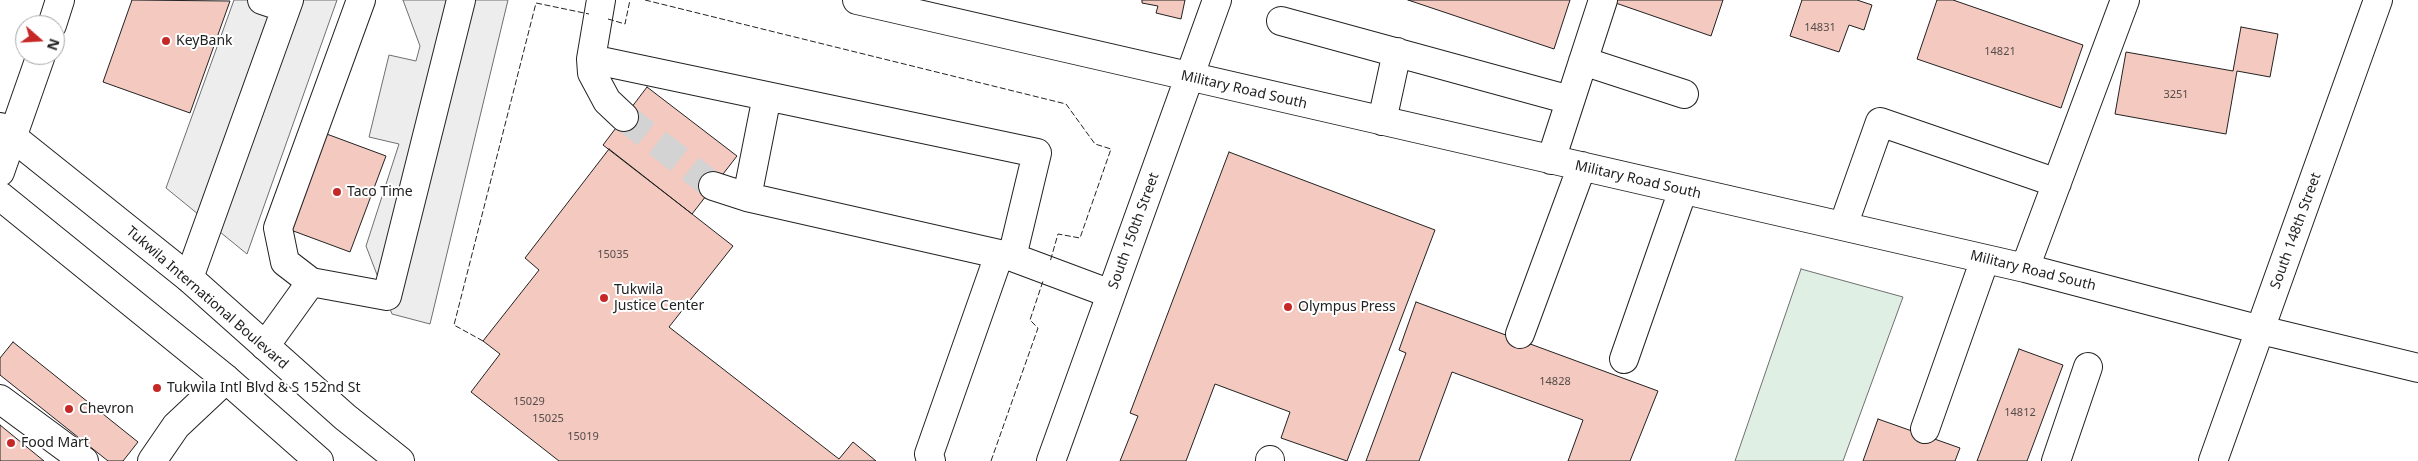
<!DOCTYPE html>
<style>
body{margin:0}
#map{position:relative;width:2418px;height:461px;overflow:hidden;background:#fff;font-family:"Noto Sans",sans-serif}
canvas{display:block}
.north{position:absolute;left:15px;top:15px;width:50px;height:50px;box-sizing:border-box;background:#fff;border:1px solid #a7a7a7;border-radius:50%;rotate:109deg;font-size:14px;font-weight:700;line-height:20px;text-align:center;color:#222}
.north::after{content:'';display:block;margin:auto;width:18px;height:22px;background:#c62828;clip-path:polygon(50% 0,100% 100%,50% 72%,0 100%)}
</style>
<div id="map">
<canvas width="2418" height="461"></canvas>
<div class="north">N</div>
</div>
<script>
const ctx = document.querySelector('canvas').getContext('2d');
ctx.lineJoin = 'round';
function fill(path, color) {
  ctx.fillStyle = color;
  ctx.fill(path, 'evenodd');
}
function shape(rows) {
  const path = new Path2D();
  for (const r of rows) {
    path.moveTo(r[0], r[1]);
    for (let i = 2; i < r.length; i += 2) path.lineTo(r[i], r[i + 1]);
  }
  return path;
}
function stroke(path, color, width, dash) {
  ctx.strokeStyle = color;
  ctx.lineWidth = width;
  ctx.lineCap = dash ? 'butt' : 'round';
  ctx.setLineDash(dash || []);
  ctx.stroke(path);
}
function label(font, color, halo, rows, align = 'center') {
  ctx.font = font + ' "Noto Sans",sans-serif';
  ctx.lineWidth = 4;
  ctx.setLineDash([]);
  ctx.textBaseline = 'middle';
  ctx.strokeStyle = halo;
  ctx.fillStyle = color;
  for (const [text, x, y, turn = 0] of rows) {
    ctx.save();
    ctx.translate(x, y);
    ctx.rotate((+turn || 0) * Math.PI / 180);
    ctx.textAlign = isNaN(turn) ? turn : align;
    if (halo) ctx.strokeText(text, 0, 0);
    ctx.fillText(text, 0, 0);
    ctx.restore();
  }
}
const green = shape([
 [1801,269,1903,297,1843,461,1735,461,1801,269]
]);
fill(green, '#e0efe3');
stroke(green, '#6f6f6f', 1);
const parking = shape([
 [234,0,337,0,247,254,166,188,234,0],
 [403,0,508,0,430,324,392,314,366,246,399,144,369,137,389,55,416,61,420,46,403,0]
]);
fill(parking, '#ededed');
stroke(parking, '#6f6f6f', 1);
const building = shape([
 [132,0,230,1,190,113,103,82,132,0],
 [1142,0,1185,0,1181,19,1156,13,1158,6,1142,3,1142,0],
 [1408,0,1570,0,1554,49,1408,0],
 [1607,0,1723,0,1711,36,1607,0],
 [1802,0,1857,0,1872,5,1864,30,1849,25,1839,52,1790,36,1802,0],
 [1937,0,1953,0,2083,45,2061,108,1917,59,1937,0],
 [2241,27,2278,34,2270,77,2237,71,2226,134,2115,114,2126,52,2233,71,2241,27],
 [647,87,737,156,692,214,603,145,647,87],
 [324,133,386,156,350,252,288,229,324,133],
 [609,149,733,246,669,327,839,459,853,442,876,461,559,461,471,392,500,354,483,341,539,270,525,258,609,149],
 [1229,152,1435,230,1347,461,1281,438,1290,412,1215,384,1186,461,1120,461,1138,416,1130,413,1229,152],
 [1416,302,1658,391,1630,461,1568,461,1583,420,1452,372,1419,461,1366,461,1406,353,1399,350,1416,302],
 [13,342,138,442,123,461,108,461,0,375,0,358,13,342],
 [2019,349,2063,365,2027,461,1977,461,2019,349],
 [1878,419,1960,448,1955,461,1863,461,1878,419],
 [0,425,44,461,0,461,0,425]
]);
fill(building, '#f3c9c0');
stroke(building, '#222', 1);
stroke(shape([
 [624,117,713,186]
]), '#d3d3d3', 28, [28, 14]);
const minor = shape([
 [262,0,286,8],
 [601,0,591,59,592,73,607,101,624,117],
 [857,0,2025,268,2261,330,2418,368],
 [1281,21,1570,100],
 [52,25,60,0],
 [591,59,1037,153,1012,257],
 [1583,61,1684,94],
 [1382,121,1397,52],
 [1551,160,1603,0],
 [0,172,41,55],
 [713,186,747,197,1012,257,1111,294],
 [747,197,767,96],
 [1843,226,1880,122,2057,183],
 [2025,268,2125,0],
 [189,278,289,0],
 [311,282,285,262,278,228,361,0],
 [1520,334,1582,166],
 [265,346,311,282,387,296,461,0],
 [1624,359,1683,190],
 [0,399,84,461],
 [1925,429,1985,259],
 [152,461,176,426,226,379],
 [931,461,929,454,999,255],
 [1051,461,1217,0],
 [1270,461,1270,460],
 [2056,461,2088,367],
 [2213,461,2378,0]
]);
const major = shape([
 [0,127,189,278,345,417,400,461],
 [0,196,226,379,319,461]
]);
stroke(minor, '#222', 30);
stroke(major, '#222', 30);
stroke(minor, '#fff', 28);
stroke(major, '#fff', 28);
stroke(shape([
 [645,0,1066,104,1095,144,1111,149,1080,238,1058,234,1050,262],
 [608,19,625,24,630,0],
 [483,341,454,325,536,3,589,14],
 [991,461,1038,328,1030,320,1043,281]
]), '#222', 1, [6, 2.5]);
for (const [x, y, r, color] of [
 [166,41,5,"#c62828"],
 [337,192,5,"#c62828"],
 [604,298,5,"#c62828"],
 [1288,307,5,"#c62828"],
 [157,388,5,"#c62828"],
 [69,409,5,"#c62828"],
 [11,443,5,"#c62828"]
]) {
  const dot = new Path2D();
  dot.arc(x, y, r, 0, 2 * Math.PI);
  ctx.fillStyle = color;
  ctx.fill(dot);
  stroke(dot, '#fff', 2);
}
label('11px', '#564c4a', null, [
 ["14831",1820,28],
 ["14821",2000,52],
 ["3251",2176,95],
 ["15035",613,255],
 ["14828",1555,382],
 ["15029",529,402],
 ["14812",2020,413],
 ["15025",548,419],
 ["15019",583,437]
]);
label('14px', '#222', '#fff', [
 ["KeyBank",176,41],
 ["Taco Time",347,192],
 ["Tukwila",614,290],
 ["Justice Center",614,306],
 ["Olympus Press",1298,307],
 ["Tukwila Intl Blvd & S 152nd St",167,388],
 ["Chevron",79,409],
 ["Food Mart",21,443]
], 'left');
label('14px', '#222', '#fff', [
 ["Military Road South",1244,90,13],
 ["Military Road South",1638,180,13],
 ["South 150th Street",1134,231,-70],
 ["South 148th Street",2296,231,-70],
 ["Military Road South",2033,271,14],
 ["Tukwila International Boulevard",207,298,41]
]);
</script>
